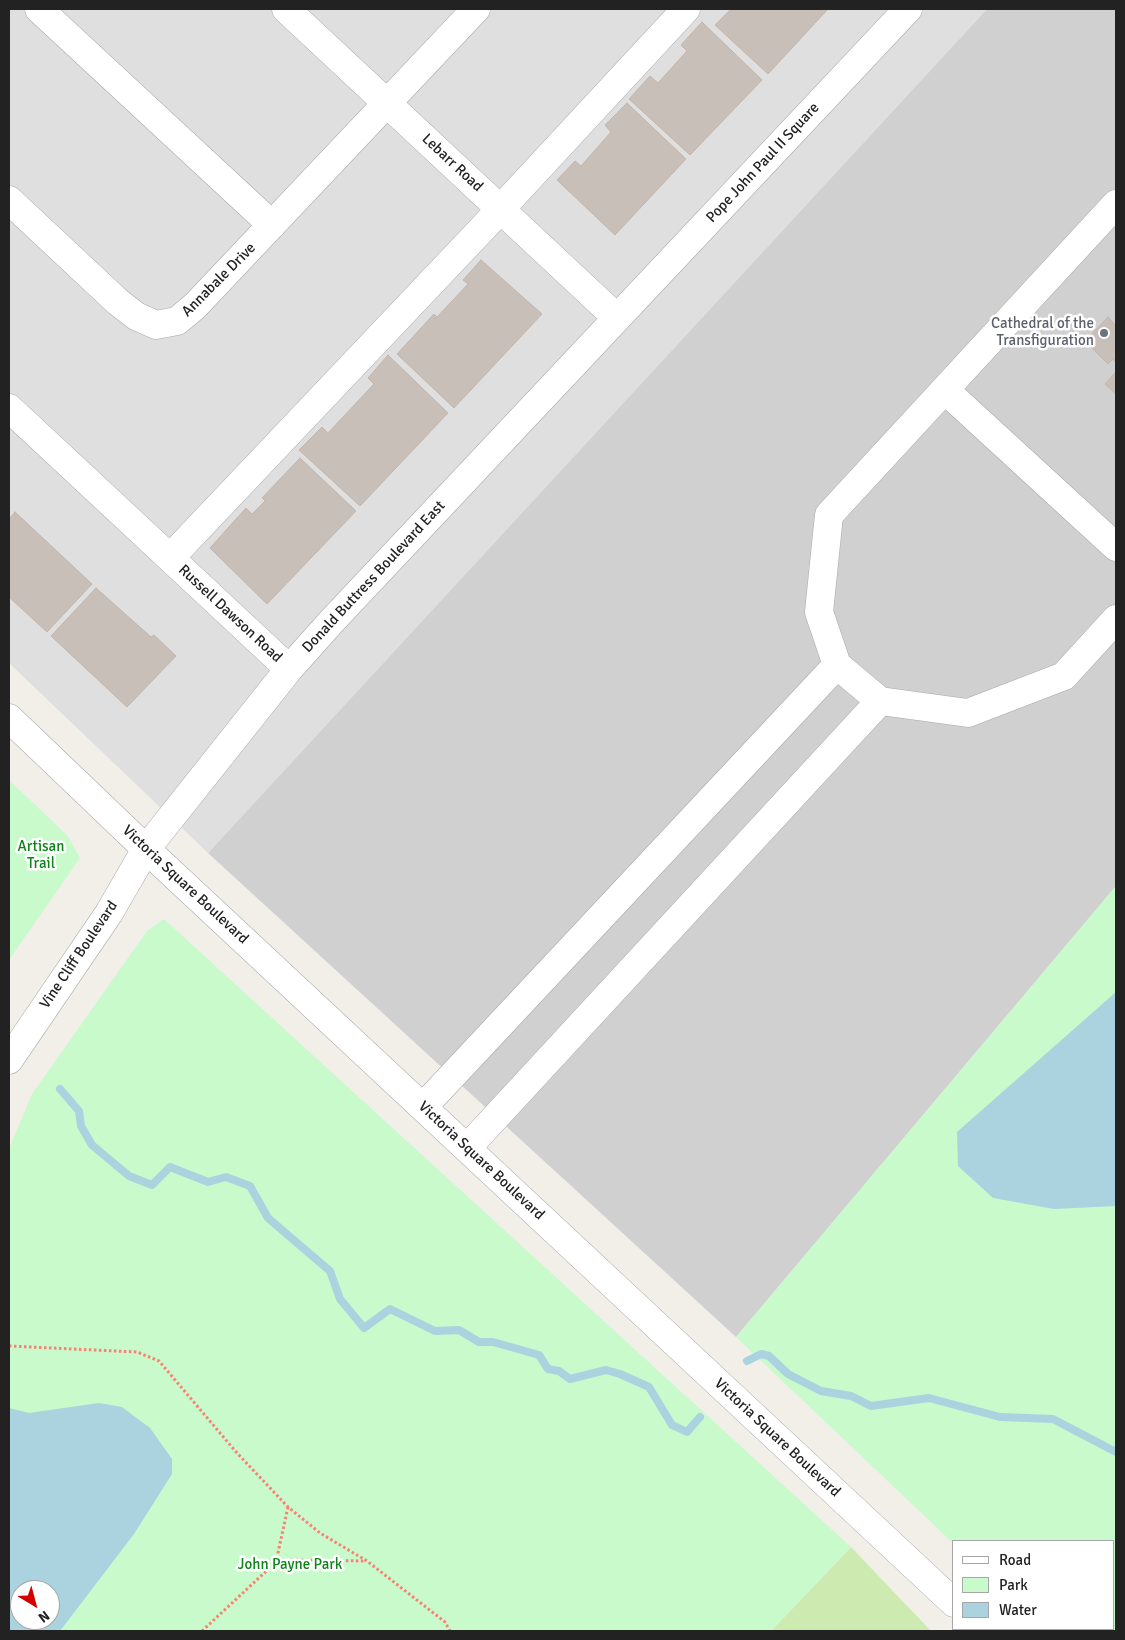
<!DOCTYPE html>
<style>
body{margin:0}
#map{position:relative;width:1125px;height:1640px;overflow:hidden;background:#f2efe9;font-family:Signika,sans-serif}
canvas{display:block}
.frame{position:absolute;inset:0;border:10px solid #222;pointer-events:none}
.legend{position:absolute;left:952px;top:1540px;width:162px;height:90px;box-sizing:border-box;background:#fff;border:1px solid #a7a7a7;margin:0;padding:6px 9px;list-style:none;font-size:15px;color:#222}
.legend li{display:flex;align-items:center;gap:10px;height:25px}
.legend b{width:25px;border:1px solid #a7a7a7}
.north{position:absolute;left:10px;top:1580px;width:50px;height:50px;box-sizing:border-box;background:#fff;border:1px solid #a7a7a7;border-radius:50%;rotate:143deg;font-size:14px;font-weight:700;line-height:20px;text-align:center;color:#222}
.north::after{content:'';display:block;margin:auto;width:18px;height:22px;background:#d40000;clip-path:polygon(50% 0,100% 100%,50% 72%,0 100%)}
</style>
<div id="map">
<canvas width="1125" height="1640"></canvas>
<div class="frame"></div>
<ul class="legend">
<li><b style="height:6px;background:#fff"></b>Road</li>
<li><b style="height:14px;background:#c8facc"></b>Park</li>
<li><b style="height:14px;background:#aad3df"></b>Water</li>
</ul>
<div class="north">N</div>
</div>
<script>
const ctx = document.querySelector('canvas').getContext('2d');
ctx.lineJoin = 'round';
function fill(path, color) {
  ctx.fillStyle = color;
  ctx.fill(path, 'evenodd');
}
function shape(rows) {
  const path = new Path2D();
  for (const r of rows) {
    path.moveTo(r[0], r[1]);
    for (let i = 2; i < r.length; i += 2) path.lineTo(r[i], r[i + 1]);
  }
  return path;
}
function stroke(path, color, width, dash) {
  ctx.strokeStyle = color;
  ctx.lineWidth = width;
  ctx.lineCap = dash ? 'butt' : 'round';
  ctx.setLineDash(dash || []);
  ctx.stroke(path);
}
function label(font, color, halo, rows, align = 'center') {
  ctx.font = font + ' Signika,sans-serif';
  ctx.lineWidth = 5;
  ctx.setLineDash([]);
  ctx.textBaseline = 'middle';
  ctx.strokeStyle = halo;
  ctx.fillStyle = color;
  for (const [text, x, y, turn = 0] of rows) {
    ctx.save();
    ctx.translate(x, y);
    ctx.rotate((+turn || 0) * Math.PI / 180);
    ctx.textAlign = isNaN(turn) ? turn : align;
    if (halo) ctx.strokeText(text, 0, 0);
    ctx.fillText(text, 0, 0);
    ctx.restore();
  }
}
fill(shape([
 [9,9,987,9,208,853,9,663]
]), '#e0dfdf');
fill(shape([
 [987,9,1116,9,1116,886,736,1337,208,853]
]), '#d0d0d0');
fill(shape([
 [851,1547,931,1631,771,1631]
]), '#cdebb0');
fill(shape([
 [9,780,67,835,80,858,9,960],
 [1116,886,1116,1631,1046,1631,1043,1629,1114,1629,1114,1541,954,1541,954,1544,736,1337],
 [164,919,851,1547,771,1631,9,1631,9,1149,32,1094,147,931],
 [20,1590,50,1590,50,1620,20,1620]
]), '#c8facc');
fill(shape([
 [1116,992,1116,1206,1054,1209,993,1198,958,1166,957,1132],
 [99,1403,122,1407,150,1428,172,1459,172,1474,134,1534,60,1631,9,1631,9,1408,29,1413],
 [20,1590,50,1590,50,1620,20,1620]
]), '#aad3df');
stroke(shape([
 [60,1089,79,1111,81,1126,92,1145,129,1176,152,1185,170,1167,208,1182,226,1177,250,1186,268,1218,330,1271,340,1299,364,1328,390,1309,435,1331,459,1330,479,1342,493,1342,539,1355,548,1369,559,1371,570,1379,606,1370,620,1374,649,1387,672,1425,687,1432,700,1417],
 [747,1361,761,1354,769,1356,788,1374,821,1391,851,1396,871,1406,929,1398,1000,1417,1053,1419,1116,1452]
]), '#aad3df', 8);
const building = shape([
 [731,9,828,9,768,74,715,25,731,9],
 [702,22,762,80,690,155,629,99,650,76,658,83,687,51,681,45,702,22],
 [627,103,686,159,615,235,557,180,575,161,581,166,611,132,605,125,627,103],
 [481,260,542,314,454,408,397,354,434,314,437,317,468,284,463,280,481,260],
 [1108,317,1116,326,1116,363,1113,359,1108,364,1085,341,1108,317],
 [388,355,448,413,360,506,299,450,322,427,328,433,374,384,368,378,388,355],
 [1116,372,1116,394,1105,384,1116,372],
 [300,458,356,511,267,604,210,548,246,508,252,514,265,501,262,498,300,458],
 [15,512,92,584,47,632,9,597,9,519,15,512],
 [96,588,151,637,154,635,176,656,127,707,51,636,96,588]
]);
fill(building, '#c7bfb8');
stroke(building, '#c4b6ab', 1);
const minor = shape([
 [39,9,272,225],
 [286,9,617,318],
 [9,200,118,302,136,316,156,325,177,321,195,306,476,9],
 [1116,204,829,515,819,612,837,665,880,701,968,713,1064,676,1116,619],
 [945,390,1116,547],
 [9,408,170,558,482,229,686,9],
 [170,558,289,669],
 [9,718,146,849,954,1603],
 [9,1060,109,913,146,849,289,669,331,622,908,9],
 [423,1107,837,665],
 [467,1148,880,701],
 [981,1629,984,1631]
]);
stroke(minor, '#a9a9a9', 29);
stroke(shape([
 [9,1346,137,1352,159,1361,237,1453,288,1507,320,1533,367,1561,445,1622,450,1631],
 [276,1562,294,1560,366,1561],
 [202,1631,276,1562,288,1507]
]), '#fa8072', 3, [2.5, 2.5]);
stroke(minor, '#fff', 28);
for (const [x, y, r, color] of [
 [1104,333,5,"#6b7280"]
]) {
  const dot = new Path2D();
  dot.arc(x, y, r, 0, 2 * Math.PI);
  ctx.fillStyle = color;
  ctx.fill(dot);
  stroke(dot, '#fff', 2);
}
label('15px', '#222', '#fff', [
 ["Lebarr Road",452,163,43],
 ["Pope John Paul II Square",763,163,-47],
 ["Annabale Drive",219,280,-45],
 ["Donald Buttress Boulevard East",374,577,-47],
 ["Russell Dawson Road",230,614,43],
 ["Victoria Square Boulevard",185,885,43],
 ["Vine Cliff Boulevard",79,955,-56],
 ["Victoria Square Boulevard",481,1161,43],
 ["Victoria Square Boulevard",777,1438,43]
]);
label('15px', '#5b616d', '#fff', [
 ["Cathedral of the",1094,324],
 ["Transfiguration",1094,341]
], 'right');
label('15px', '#0c8416', '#fff', [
 ["Artisan",41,847],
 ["Trail",41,864],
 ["John Payne Park",290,1565]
]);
</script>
